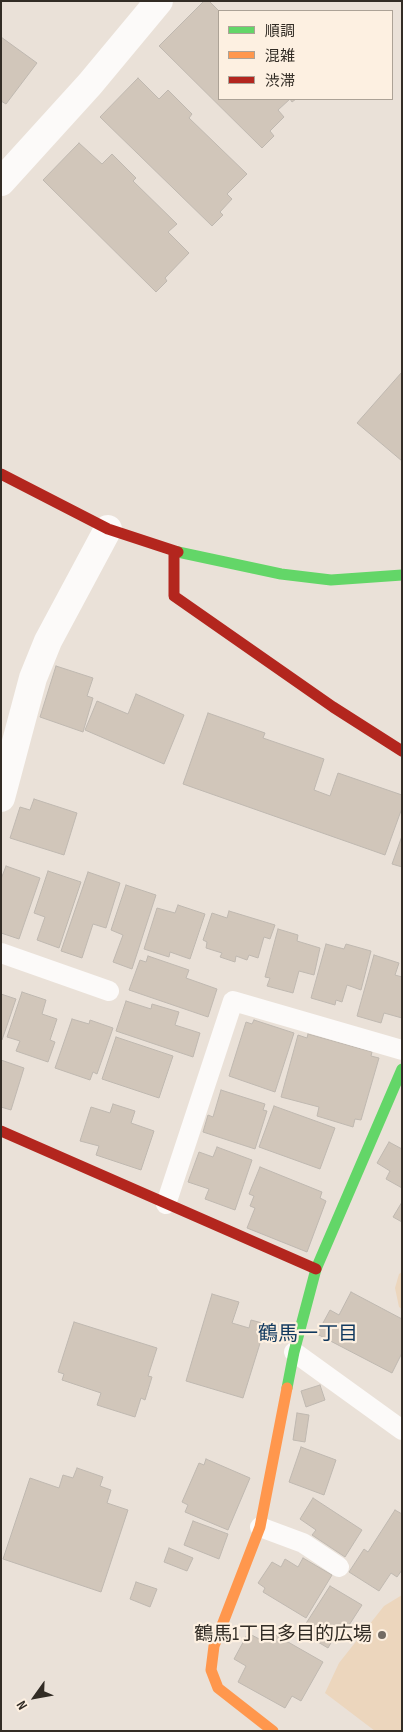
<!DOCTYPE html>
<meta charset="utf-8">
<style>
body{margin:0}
#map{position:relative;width:403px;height:1732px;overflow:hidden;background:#eae1d8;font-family:"Sofia Sans Condensed","Noto Sans JP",sans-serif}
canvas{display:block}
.frame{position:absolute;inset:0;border:2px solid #322c25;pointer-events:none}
.legend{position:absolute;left:218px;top:10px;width:175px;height:90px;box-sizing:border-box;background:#fdf0e1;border:1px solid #aca296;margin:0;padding:6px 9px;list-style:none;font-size:15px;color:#322c25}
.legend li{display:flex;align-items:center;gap:10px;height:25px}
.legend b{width:25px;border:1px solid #aca296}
.north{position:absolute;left:10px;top:1672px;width:50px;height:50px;-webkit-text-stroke:4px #fdf0e1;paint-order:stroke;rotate:238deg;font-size:14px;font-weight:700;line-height:20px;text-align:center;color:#322c25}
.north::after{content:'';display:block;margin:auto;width:18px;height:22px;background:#322c25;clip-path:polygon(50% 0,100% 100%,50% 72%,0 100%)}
</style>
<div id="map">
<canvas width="403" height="1732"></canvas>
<div class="frame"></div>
<ul class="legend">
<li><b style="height:6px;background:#63d668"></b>順調</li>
<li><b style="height:6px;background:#ff974d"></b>混雑</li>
<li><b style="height:6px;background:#b3261e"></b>渋滞</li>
</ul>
<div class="north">N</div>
</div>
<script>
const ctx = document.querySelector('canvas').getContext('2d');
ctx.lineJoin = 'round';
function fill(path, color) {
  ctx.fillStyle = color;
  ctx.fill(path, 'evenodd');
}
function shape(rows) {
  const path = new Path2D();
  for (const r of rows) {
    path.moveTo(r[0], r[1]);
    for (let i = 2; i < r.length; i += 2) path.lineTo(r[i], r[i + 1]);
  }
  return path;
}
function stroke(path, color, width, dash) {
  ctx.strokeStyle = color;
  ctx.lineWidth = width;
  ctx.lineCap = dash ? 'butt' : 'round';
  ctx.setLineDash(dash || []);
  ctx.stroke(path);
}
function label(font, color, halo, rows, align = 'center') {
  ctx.font = font + ' "Sofia Sans Condensed","Noto Sans JP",sans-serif';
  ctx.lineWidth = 4.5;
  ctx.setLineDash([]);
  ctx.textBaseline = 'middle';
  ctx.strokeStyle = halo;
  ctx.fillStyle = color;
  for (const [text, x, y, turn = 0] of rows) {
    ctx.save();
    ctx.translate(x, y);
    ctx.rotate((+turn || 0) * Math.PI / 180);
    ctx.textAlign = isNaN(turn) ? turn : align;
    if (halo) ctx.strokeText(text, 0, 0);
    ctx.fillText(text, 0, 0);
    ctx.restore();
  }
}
fill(shape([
 [402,1272,402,1309,399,1307,395,1288,399,1274],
 [402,1595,402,1731,375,1731,325,1693,339,1663,384,1606]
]), '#ecd6bd');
const building = shape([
 [204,1,209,1,219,11,219,99,296,99,292,102,290,99,278,110,284,117,270,131,274,136,262,148,159,46,204,1],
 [1,37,37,63,6,104,1,101,1,37],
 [138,78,159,99,168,90,192,114,189,118,247,174,227,194,232,199,220,212,223,215,212,226,100,117,138,78],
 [79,143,102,164,112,154,136,178,133,181,177,224,168,232,189,253,165,278,167,281,156,292,43,180,79,143],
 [402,372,402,461,357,423,402,372],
 [56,666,93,678,87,696,93,698,83,732,40,717,56,666],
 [136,694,184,715,164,764,85,730,97,701,128,714,136,694],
 [208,713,265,733,263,738,324,759,314,790,330,796,338,773,402,795,402,808,385,855,183,784,208,713],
 [34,799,77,813,64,855,10,838,20,807,30,810,34,799],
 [402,836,402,867,392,864,402,836],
 [6,866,40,878,19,939,1,933,1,879,6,866],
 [48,871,81,882,59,948,37,940,45,917,34,913,48,871],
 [88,872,120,883,106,928,93,924,82,958,61,951,88,872],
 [126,885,156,895,132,969,113,962,123,935,111,930,126,885],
 [178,905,205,914,190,959,170,952,169,957,144,949,157,908,175,913,178,905],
 [229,911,275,925,270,939,264,937,258,958,249,955,247,960,236,956,235,962,220,957,222,953,206,948,207,942,203,940,212,913,227,918,229,911],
 [278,929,298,935,297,941,320,948,314,975,299,971,293,993,267,986,270,978,265,977,278,929],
 [326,944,344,949,346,944,371,951,361,990,347,985,342,1002,336,1000,335,1005,311,998,326,944],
 [374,955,399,963,395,975,402,977,402,1018,384,1013,381,1023,357,1016,374,955],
 [148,956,189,970,186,978,217,989,208,1017,129,990,140,960,146,962,148,956],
 [22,992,46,1000,42,1014,57,1019,50,1040,55,1042,48,1062,16,1051,20,1041,7,1037,22,992],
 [1,994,16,999,2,1040,1,1040,1,994],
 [126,1001,151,1009,152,1004,179,1012,175,1025,200,1033,193,1057,116,1031,126,1001],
 [72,1019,89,1024,90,1020,113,1028,97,1074,93,1072,90,1080,55,1068,72,1019],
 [254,1020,294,1033,275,1092,229,1076,246,1022,252,1024,254,1020],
 [308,1034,372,1052,371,1056,379,1058,361,1120,355,1119,353,1127,317,1116,319,1107,281,1097,298,1035,307,1038,308,1034],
 [116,1037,173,1056,159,1098,102,1079,116,1037],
 [1,1060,24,1068,11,1110,1,1107,1,1060],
 [221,1090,265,1104,263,1110,267,1111,255,1149,203,1132,208,1115,213,1117,221,1090],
 [113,1104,135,1111,131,1123,154,1131,141,1170,96,1155,99,1146,80,1141,91,1107,110,1113,113,1104],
 [274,1106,335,1128,320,1169,259,1147,274,1106],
 [389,1142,402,1149,402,1188,386,1179,390,1171,377,1163,389,1142],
 [217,1147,252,1160,235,1210,205,1199,209,1189,188,1182,199,1152,213,1157,217,1147],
 [260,1167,322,1192,320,1198,326,1201,307,1252,247,1228,255,1208,250,1206,254,1196,249,1194,260,1167],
 [402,1202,402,1222,393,1217,402,1202],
 [351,1292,402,1319,402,1353,392,1373,317,1334,330,1310,339,1315,351,1292],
 [212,1294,239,1302,232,1323,249,1328,251,1320,266,1324,243,1398,186,1381,212,1294],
 [74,1322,157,1348,148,1376,152,1377,145,1400,141,1398,135,1417,97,1405,101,1393,62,1380,64,1374,58,1372,74,1322],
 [320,1385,325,1400,306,1407,301,1391,320,1385],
 [297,1413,309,1415,305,1442,293,1440,297,1413],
 [301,1447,336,1460,324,1495,289,1482,301,1447],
 [206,1459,250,1478,228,1530,185,1512,188,1505,182,1502,199,1463,204,1465,206,1459],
 [77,1468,103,1477,100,1486,111,1490,107,1503,128,1510,101,1592,3,1559,30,1478,59,1488,63,1475,73,1478,77,1468],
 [313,1498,362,1530,345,1557,312,1535,316,1530,300,1519,313,1498],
 [395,1510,402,1514,402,1570,397,1577,391,1573,379,1591,349,1572,364,1549,368,1552,395,1510],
 [193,1521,228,1534,219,1559,184,1545,193,1521],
 [169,1548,193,1558,187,1571,164,1562,169,1548],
 [303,1558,332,1575,306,1618,263,1592,265,1588,258,1583,272,1562,281,1567,285,1559,298,1567,303,1558],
 [136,1582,157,1589,150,1607,130,1599,136,1582],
 [330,1586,362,1605,344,1633,339,1629,328,1648,306,1635,310,1628,305,1625,330,1586],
 [267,1630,323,1662,301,1701,292,1696,285,1708,238,1682,246,1666,234,1659,248,1633,261,1640,267,1630]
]);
fill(building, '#d1c6ba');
stroke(building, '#bfb8b0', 1);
stroke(shape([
 [1,953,109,991],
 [166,1204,233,1001,402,1050],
 [294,1352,402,1430],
 [260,1527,303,1543,339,1567]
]), '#fcfaf9', 20);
stroke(shape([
 [1,182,90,84,159,1],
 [1,798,33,678,48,641,108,529]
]), '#fcfaf9', 28);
stroke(shape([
 [178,552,281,574,331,580,402,575],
 [287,1388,294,1352,316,1269,402,1069]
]), '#63d668', 11);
stroke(shape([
 [273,1731,218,1688,211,1670,214,1646,260,1527,287,1388]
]), '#ff974d', 11);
stroke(shape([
 [1,474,108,529,178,552],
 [174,551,174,596,333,707,402,751],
 [1,1131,316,1269]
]), '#b3261e', 11);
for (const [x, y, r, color] of [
 [382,1635,5,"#726b64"]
]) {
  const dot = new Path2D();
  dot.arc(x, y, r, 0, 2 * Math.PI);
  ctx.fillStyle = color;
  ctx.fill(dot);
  stroke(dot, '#fdf0e1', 2);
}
label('19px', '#322c25', '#fdf0e1', [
 ["鶴馬1丁目多目的広場",372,1635]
], 'right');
label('20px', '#10385e', '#fdf0e1', [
 ["鶴馬一丁目",308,1335]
]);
</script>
